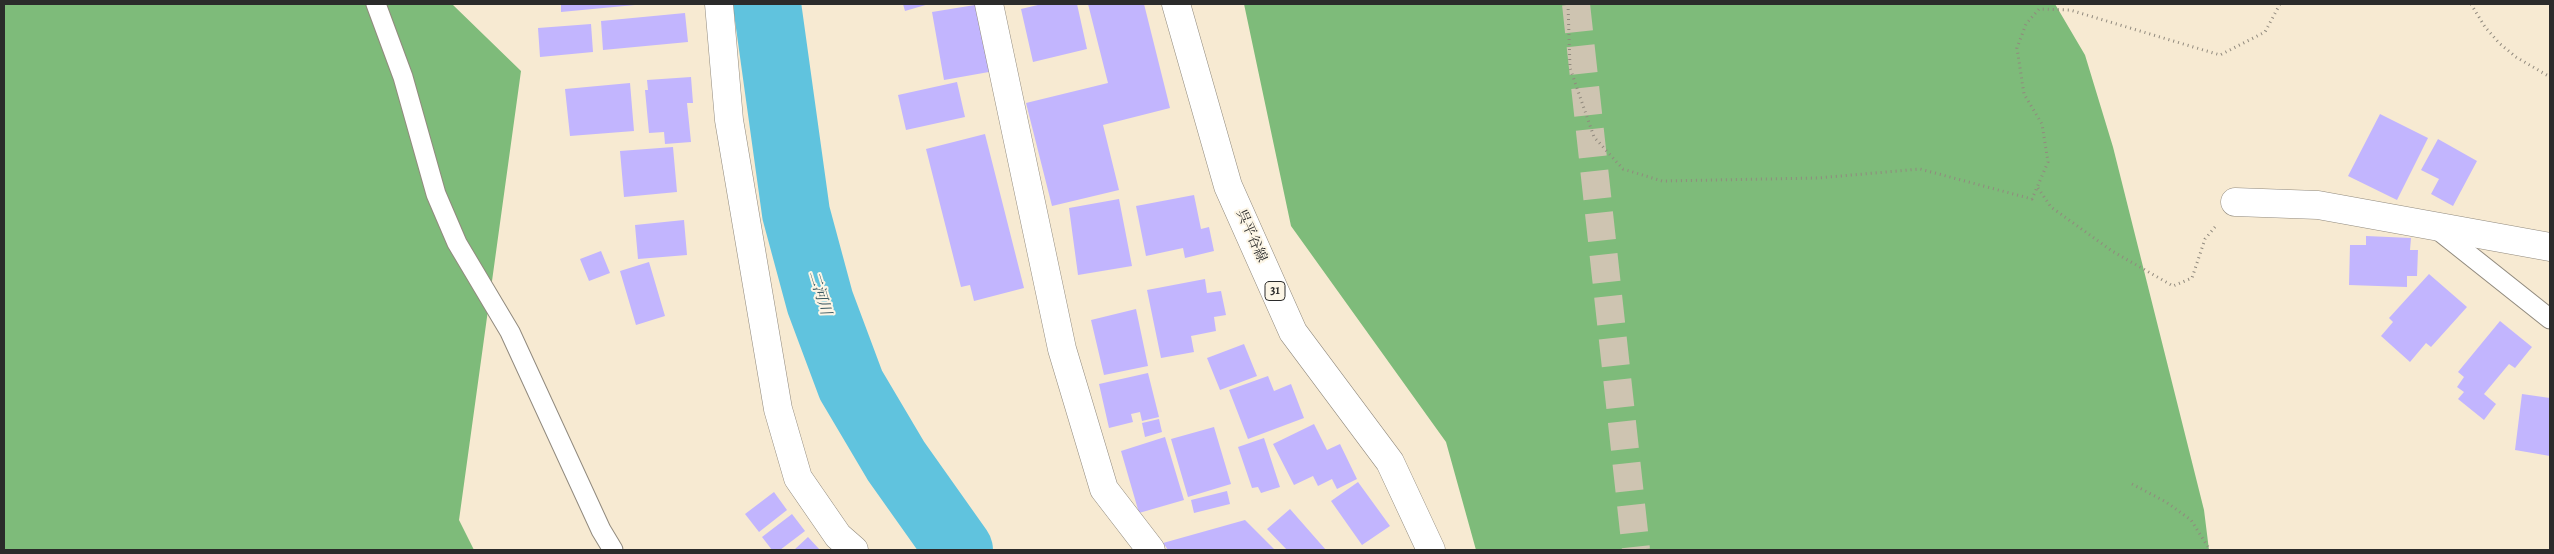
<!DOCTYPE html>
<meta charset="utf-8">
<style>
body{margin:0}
#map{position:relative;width:2554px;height:554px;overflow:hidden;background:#f7ead2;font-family:Alegreya,serif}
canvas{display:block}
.frame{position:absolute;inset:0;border:5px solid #2b2b2b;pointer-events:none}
</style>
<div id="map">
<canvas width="2554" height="554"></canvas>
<div class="frame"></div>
</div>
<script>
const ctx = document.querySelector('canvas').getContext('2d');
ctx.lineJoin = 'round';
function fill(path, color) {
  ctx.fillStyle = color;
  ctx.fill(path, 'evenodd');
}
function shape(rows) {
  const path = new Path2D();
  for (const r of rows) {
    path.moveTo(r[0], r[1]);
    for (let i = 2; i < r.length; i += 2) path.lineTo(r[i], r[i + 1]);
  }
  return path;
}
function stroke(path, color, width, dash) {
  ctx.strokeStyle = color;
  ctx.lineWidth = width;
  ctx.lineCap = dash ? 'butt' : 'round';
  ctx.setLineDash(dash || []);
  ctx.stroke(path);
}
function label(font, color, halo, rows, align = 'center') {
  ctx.font = font + ' Alegreya,"Noto Serif JP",serif';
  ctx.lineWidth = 4;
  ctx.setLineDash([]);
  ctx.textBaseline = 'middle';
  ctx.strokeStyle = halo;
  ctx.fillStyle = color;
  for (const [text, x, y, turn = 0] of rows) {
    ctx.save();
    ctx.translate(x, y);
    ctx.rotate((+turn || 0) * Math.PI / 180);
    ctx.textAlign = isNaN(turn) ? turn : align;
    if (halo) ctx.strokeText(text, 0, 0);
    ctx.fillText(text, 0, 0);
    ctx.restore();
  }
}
fill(shape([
 [4,4,452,4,521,71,459,520,474,550,4,550],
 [1244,4,2055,4,2085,55,2113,147,2204,510,2209,550,1476,550,1446,442,1291,226]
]), '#7ebb7a');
stroke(shape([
 [767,4,796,213,820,302,851,385,896,461,959,550]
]), '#60c3de', 68);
fill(shape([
 [561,4,635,4,635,5,561,12],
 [903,4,929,4,905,11],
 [981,4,1000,70,944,80,932,12],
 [1042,4,1077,4,1087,49,1033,62,1021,9],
 [1088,4,1144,4,1170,108,1103,125,1119,190,1052,206,1026,103,1108,83],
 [685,13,688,42,603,50,601,21],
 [591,24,593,52,540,57,538,28],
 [691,77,693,103,687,103,691,142,665,144,664,132,649,133,645,90,648,90,647,80],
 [957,82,965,117,906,130,898,95],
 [630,83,634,131,570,136,565,89],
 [2380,114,2428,138,2397,200,2348,176],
 [985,134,1024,288,974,301,970,285,961,287,926,149],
 [2438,139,2477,161,2453,206,2431,194,2439,179,2421,170],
 [673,147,677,192,624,197,620,151],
 [1194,195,1201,229,1209,227,1214,251,1185,258,1183,248,1146,256,1136,206],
 [1119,199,1132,266,1078,275,1069,208],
 [684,220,687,255,638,259,635,225],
 [2366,236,2411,238,2410,250,2418,250,2417,276,2407,276,2407,287,2349,285,2350,245,2366,245],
 [601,251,610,273,589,281,580,259],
 [649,262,665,316,636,325,620,271],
 [2429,274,2467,307,2431,347,2426,343,2410,362,2381,336,2393,322,2389,318],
 [1205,279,1207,293,1221,291,1226,315,1214,317,1216,331,1191,336,1194,352,1161,358,1147,290],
 [1136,309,1148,366,1104,375,1091,320],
 [2500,321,2532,347,2515,368,2509,364,2484,394,2496,404,2484,420,2458,399,2464,392,2457,387,2464,377,2458,372],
 [1244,344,1257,376,1220,390,1207,358],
 [1148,373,1159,417,1142,421,1140,412,1131,414,1133,422,1109,428,1099,384],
 [1268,376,1274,391,1291,384,1304,418,1248,439,1229,390],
 [2522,394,2550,398,2550,456,2515,450],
 [1159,419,1162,432,1145,437,1142,423],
 [1314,424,1327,450,1340,444,1357,479,1337,489,1332,479,1318,486,1313,476,1294,485,1273,444],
 [1214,427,1231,484,1188,497,1171,439],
 [1165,437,1184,500,1139,513,1121,451],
 [1264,438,1280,487,1261,493,1258,487,1252,488,1238,447],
 [1358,482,1390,526,1362,545,1331,501],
 [1227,491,1230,504,1194,513,1191,500],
 [774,492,787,510,759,532,745,514],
 [1290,509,1326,550,1287,550,1267,529],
 [792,514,805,531,780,550,772,550,762,537],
 [1245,520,1275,550,1168,550,1163,543],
 [808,537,820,550,794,550]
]), '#c2b5fe');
stroke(shape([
 [1576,4,1636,550]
]), '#cec4b1', 28, [28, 14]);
const service = shape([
 [376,4,403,77,436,194,457,243,510,332,601,530,613,550],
 [2438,230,2550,319]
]);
const minor = shape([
 [719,4,729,120,778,409,798,478,838,536,854,550],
 [989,4,1062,349,1104,489,1151,550],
 [2235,202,2318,205,2550,247]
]);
const primary = shape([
 [1176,4,1228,186,1293,332,1390,462,1431,550]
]);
stroke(service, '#918a7e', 21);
stroke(minor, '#918a7e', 29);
stroke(primary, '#918a7e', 29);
stroke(shape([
 [1568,4,1570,68,1594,137,1623,169,1662,181,1818,178,1920,169,2032,199,2048,162,2042,124,2024,94,2017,48,2026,24,2039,9,2070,10,2220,55,2265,32,2280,4],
 [2471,4,2485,27,2499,43,2516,57,2550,77],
 [2038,188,2051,207,2112,251,2173,286,2192,278,2205,239,2215,227],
 [2132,484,2166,502,2191,520,2210,550]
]), '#918a7e', 3, [1, 4]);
stroke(service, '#fff', 19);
stroke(minor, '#fff', 28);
stroke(primary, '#fff', 28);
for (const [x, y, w] of [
 [1275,291,20]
]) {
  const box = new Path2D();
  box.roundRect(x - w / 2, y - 9.5, w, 19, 4);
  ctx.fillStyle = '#fcf5e5';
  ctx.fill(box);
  stroke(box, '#2b2b2b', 1);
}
label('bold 12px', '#2b2b2b', null, [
 ["31",1275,291]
]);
label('14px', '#2b2b2b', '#fcf5e5', [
 ["呉平谷線",1251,236,66]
]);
label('italic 15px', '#3b5961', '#fcf5e5', [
 ["二河川",819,293,73]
]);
</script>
